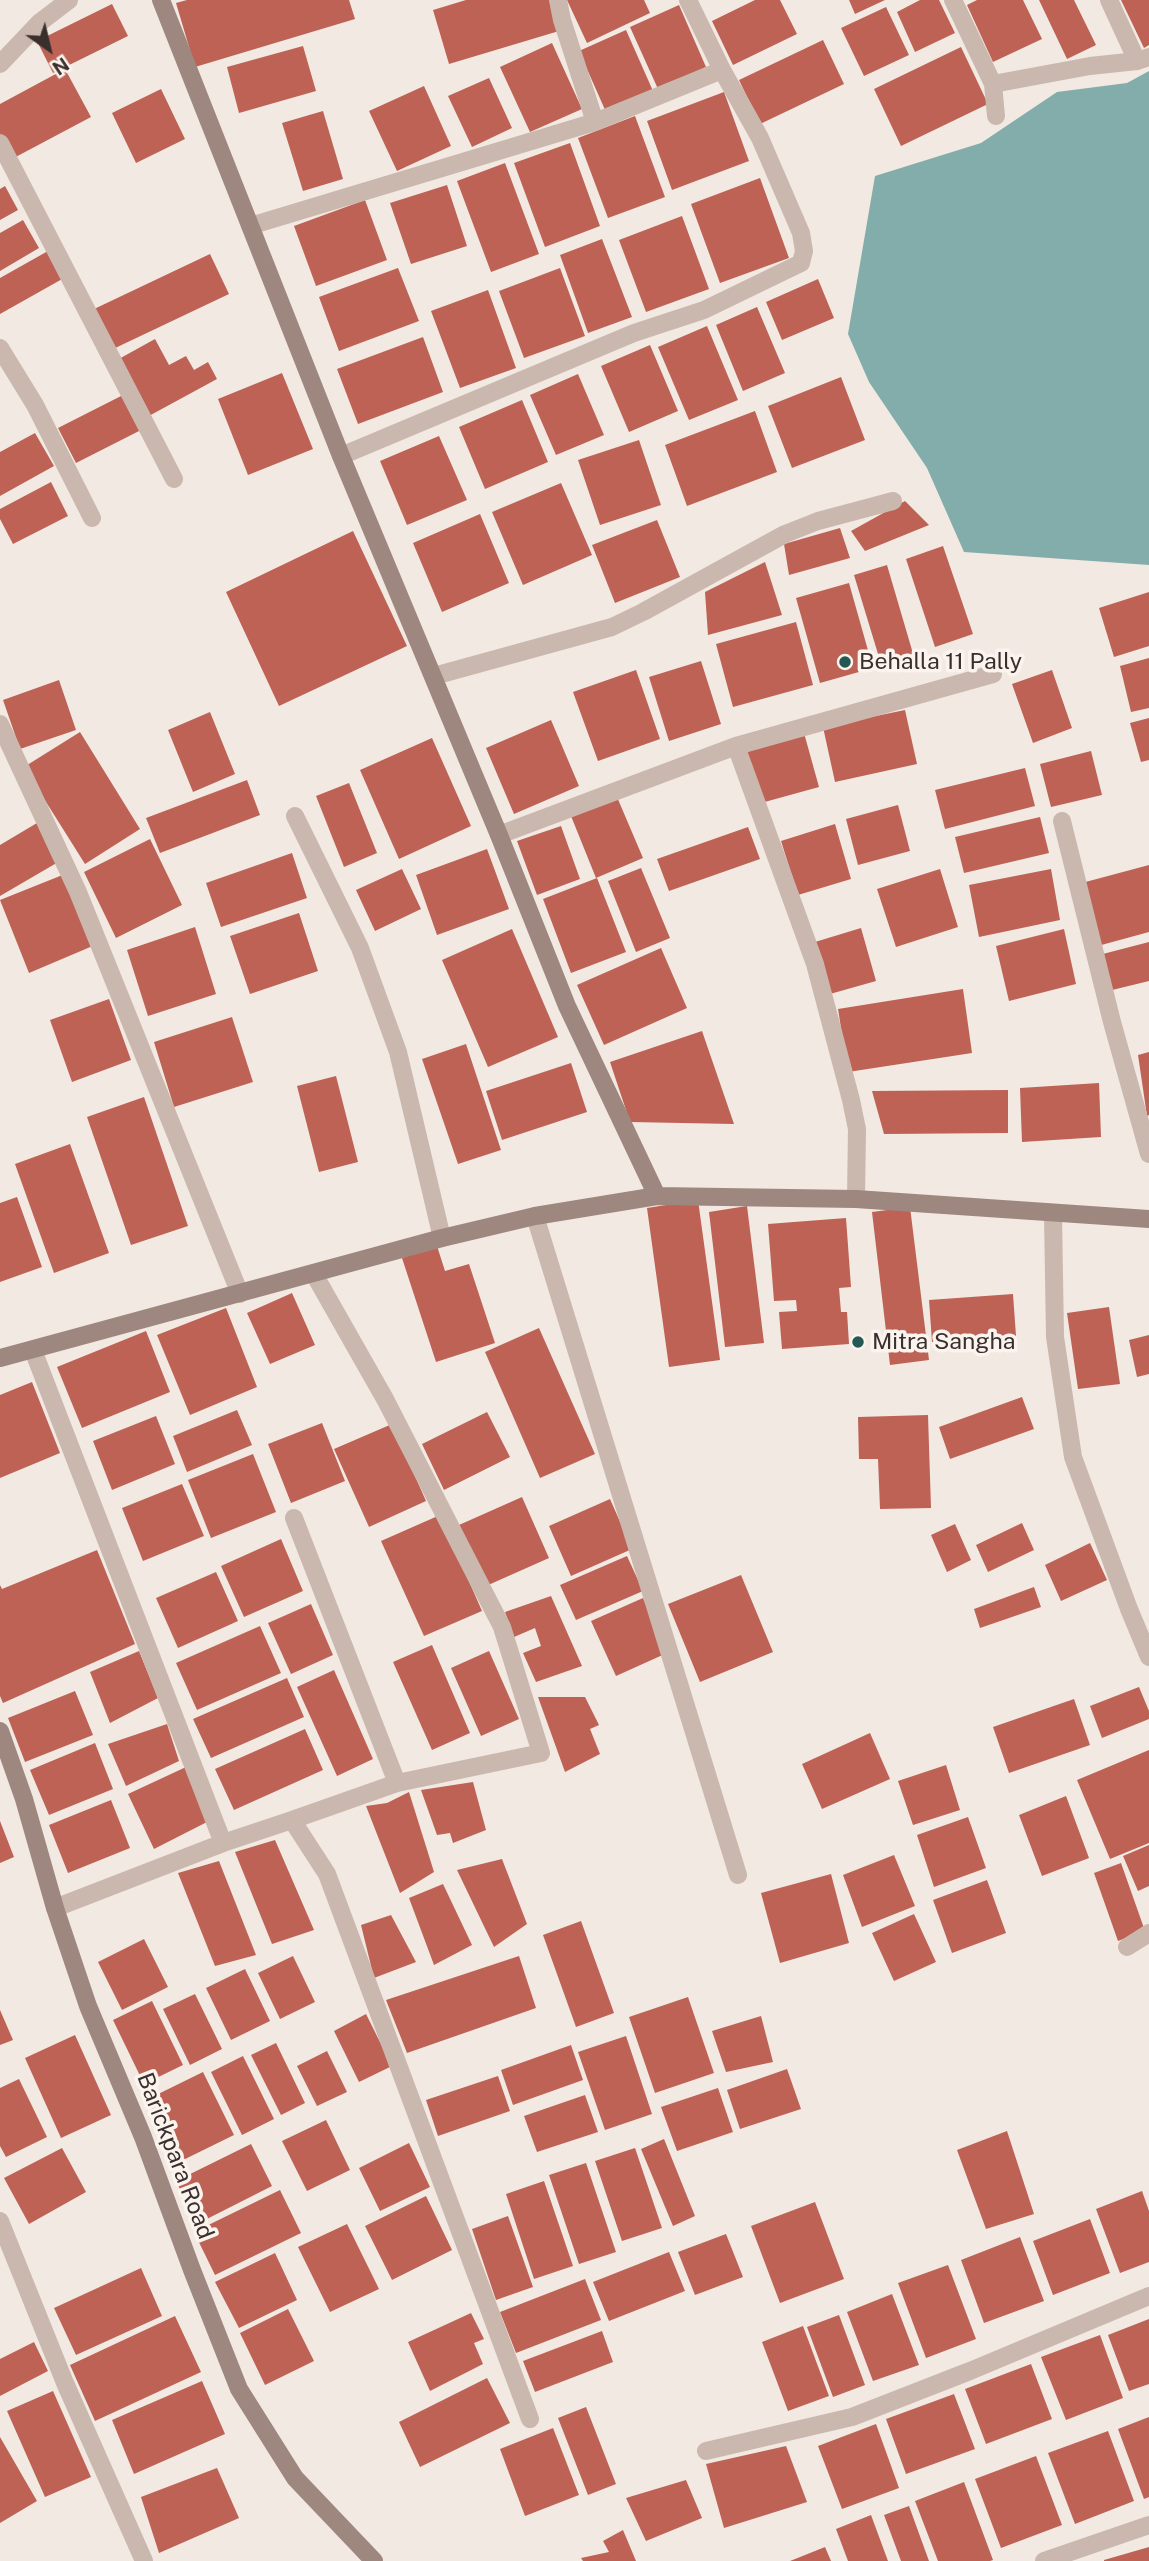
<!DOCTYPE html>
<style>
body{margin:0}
#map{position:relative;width:1149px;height:2561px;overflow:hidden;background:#f2e9e2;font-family:"Public Sans",sans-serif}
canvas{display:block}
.north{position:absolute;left:14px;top:14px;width:70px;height:70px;-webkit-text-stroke:5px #faf3ee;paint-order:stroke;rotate:146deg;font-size:19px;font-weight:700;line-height:28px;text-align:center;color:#392f2c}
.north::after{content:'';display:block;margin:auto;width:24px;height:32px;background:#392f2c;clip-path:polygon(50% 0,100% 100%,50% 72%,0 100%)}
</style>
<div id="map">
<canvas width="1149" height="2561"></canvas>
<div class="north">N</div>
</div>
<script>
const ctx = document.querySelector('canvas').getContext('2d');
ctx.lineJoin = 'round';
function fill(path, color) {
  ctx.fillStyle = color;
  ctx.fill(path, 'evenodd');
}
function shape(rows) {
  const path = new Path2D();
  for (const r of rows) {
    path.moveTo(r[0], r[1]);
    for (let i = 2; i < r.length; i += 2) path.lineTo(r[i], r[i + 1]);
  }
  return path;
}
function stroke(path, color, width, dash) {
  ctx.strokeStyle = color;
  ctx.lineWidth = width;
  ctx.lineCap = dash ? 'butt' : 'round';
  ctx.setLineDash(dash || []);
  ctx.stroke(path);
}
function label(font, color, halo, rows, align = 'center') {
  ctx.font = font + ' "Public Sans",sans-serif';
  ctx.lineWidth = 7;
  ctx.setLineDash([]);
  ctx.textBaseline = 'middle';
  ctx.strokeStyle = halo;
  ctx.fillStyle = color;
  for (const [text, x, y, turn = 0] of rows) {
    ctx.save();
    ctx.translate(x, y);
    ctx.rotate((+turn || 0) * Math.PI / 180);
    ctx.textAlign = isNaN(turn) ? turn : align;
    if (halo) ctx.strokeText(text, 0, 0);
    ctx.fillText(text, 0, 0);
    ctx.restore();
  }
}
fill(shape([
 [1149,71,1149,565,964,552,927,468,869,382,848,334,875,176,981,143,1057,92,1127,83]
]), '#83adaa');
fill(shape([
 [187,0,349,0,355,19,195,67,176,3],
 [466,0,550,0,559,31,449,64,433,10],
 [567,0,644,0,650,13,587,43],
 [755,0,780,0,797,34,733,65,712,21],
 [849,0,885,0,855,14],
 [920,0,939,0,955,33,915,52,897,12],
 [977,0,1023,0,1042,39,993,62,967,5],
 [1039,0,1074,0,1096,45,1067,59],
 [1121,0,1149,0,1149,45,1144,48],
 [112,4,128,36,53,73,37,41],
 [679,5,706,67,658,89,630,27],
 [886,7,909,55,864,76,841,28],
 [626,30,653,91,606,112,579,51],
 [823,40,844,84,760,124,739,80],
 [552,43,582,109,530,132,500,67],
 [303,46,316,91,239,113,227,67],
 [961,47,988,104,901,146,874,89],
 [65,69,91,117,10,160,0,142,0,104],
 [489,78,512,128,472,147,448,96],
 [424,86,451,146,397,171,369,111],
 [161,89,185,139,136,163,112,113],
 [724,92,749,161,672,190,647,121],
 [323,111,343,179,303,191,282,123],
 [635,116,665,197,608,218,578,138],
 [570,143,600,226,545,247,514,163],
 [505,163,539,254,491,272,457,181],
 [760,178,789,258,720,283,691,204],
 [447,185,467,246,411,264,390,203],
 [5,186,18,210,0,220,0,189],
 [365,200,387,260,316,286,294,226],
 [682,216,709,289,646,312,619,240],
 [23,220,39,248,0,271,0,233],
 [602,239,632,317,588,333,560,255],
 [48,251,64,278,0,314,0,278],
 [210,254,229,294,111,350,92,310],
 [398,268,419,321,339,351,319,297],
 [560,268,585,336,524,358,499,291],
 [818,279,834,318,782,340,766,302],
 [488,290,516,368,460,388,431,311],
 [757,307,785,373,743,391,716,325],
 [707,326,738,400,689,420,658,347],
 [423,337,443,392,358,424,337,369],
 [155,339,169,365,186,356,194,370,208,362,217,379,147,417,117,360],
 [650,345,678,411,629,432,601,366],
 [282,373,313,449,248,475,218,399],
 [578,374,604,435,556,455,530,395],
 [841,377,865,440,792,468,768,406],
 [125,394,143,429,76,463,58,428],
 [522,400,548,462,485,489,459,427],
 [755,411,777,472,687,506,665,445],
 [35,433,54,466,0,496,0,452],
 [439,436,467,500,407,525,380,461],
 [639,440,661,505,600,525,578,460],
 [51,482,68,516,13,544,0,519,0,509],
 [561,483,592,555,523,585,492,512],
 [905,501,929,525,865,551,851,531],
 [480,514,509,583,442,612,413,543],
 [657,520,680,577,615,603,592,545],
 [840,528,850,558,789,575,784,544],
 [353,531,407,646,279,706,226,592],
 [943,546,973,634,935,647,906,559],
 [765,562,782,615,708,635,705,592],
 [887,565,914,657,882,667,854,575],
 [849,583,873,668,820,683,796,598],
 [1149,592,1149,646,1114,657,1099,608],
 [796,622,813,685,733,707,716,644],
 [1149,658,1149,708,1131,712,1120,666],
 [701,661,721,724,669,741,649,677],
 [636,670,660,739,598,761,573,692],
 [1052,670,1072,728,1033,743,1012,684],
 [59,680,76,730,20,749,3,700],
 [905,710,917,764,835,782,823,727],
 [210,712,235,774,193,792,168,730],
 [1149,718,1149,760,1141,762,1130,723],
 [551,720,579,786,514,814,486,748],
 [80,732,140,829,85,864,24,767],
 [804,733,819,787,761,803,746,750],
 [432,738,471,826,399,859,360,770],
 [1091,751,1102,795,1051,807,1040,764],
 [1025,768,1035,806,945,829,935,790],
 [247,780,260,815,160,853,146,818],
 [349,783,377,853,344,867,316,796],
 [617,797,643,858,596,878,571,816],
 [898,805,910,851,858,865,846,819],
 [1040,817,1049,853,964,873,955,837],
 [37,823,60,861,0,896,0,845],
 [835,824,851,879,798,895,781,841],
 [561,826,580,879,537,895,517,841],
 [748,827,760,859,669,891,657,859],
 [150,839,182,905,116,938,84,872],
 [487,849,509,909,437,935,416,875],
 [292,853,307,898,221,927,206,883],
 [1149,865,1149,932,1094,947,1078,884],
 [641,868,670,938,636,952,608,881],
 [402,869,421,909,375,931,356,890],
 [940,869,958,927,896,947,877,889],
 [1051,869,1060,920,979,937,969,885],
 [65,874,95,945,29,973,0,900],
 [597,878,626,952,571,973,543,899],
 [299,913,318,971,250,994,230,936],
 [195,927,216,994,148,1016,127,950],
 [861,928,876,981,830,994,815,942],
 [512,929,558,1037,488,1067,442,960],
 [1064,929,1076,984,1009,1001,996,946],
 [1149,942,1149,981,1108,991,1099,955],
 [661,948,687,1008,604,1045,577,985],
 [963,989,972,1053,848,1072,838,1009],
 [109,999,131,1060,72,1082,50,1020],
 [232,1017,253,1082,174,1107,154,1042],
 [702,1031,734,1124,630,1122,610,1062],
 [466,1044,501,1150,458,1164,422,1059],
 [1149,1052,1149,1115,1147,1116,1138,1055],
 [571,1063,587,1112,502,1140,486,1091],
 [336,1076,358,1162,319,1172,297,1086],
 [1099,1083,1101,1137,1022,1142,1020,1088],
 [1008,1090,1008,1133,884,1134,872,1091],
 [144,1097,188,1226,131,1245,87,1117],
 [70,1144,109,1253,54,1273,15,1164],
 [17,1197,42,1267,0,1282,0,1203],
 [698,1200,720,1360,669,1367,647,1208],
 [747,1206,764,1343,725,1347,709,1212],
 [910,1207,929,1360,890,1365,872,1212],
 [846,1218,851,1287,839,1288,841,1312,847,1312,849,1344,782,1349,779,1312,797,1311,796,1300,774,1301,768,1224],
 [437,1246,445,1271,469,1264,495,1343,436,1362,402,1258],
 [292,1293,315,1345,270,1364,247,1313],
 [1013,1294,1016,1336,932,1342,929,1300],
 [1109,1307,1120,1384,1078,1389,1067,1313],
 [226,1308,257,1387,190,1415,157,1335],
 [539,1328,595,1454,540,1478,485,1352],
 [146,1331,170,1392,82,1428,57,1367],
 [1149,1335,1149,1374,1137,1377,1129,1340],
 [32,1382,60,1453,0,1478,0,1395],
 [1022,1397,1034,1429,950,1459,939,1427],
 [237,1410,252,1445,187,1472,173,1436],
 [487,1412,510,1457,444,1490,422,1444],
 [928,1415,931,1508,880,1509,878,1459,859,1459,858,1417],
 [156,1416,175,1464,112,1490,93,1441],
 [322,1423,345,1481,291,1503,268,1444],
 [392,1424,426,1501,369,1527,334,1449],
 [253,1454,276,1512,211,1538,188,1480],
 [182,1484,204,1536,143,1561,122,1508],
 [522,1497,549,1558,486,1586,459,1525],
 [610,1499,632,1549,571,1576,549,1526],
 [440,1515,482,1611,424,1636,381,1541],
 [1022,1523,1034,1550,988,1572,976,1545],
 [955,1524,971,1560,947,1572,931,1535],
 [281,1539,303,1591,244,1617,221,1566],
 [1090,1543,1107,1580,1061,1601,1045,1565],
 [97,1550,135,1644,3,1703,0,1696,0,1585,2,1589],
 [627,1556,643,1591,576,1620,560,1585],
 [216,1572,238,1621,178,1648,156,1598],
 [741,1575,773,1652,700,1682,668,1604],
 [1034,1587,1041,1607,980,1628,974,1609],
 [551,1596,582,1666,536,1682,523,1653,541,1646,535,1628,514,1637,505,1612],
 [643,1598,667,1653,616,1676,591,1621],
 [311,1604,333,1655,291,1674,268,1623],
 [260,1626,281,1673,197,1710,176,1663],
 [432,1645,470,1733,432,1750,393,1662],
 [139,1651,158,1698,110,1723,90,1672],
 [489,1651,519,1719,481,1736,451,1668],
 [334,1670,373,1759,337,1776,297,1687],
 [287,1678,304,1717,211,1758,193,1719],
 [1139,1687,1149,1711,1149,1719,1102,1738,1090,1706],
 [75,1691,93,1735,25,1762,8,1718],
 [538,1697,585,1697,599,1725,590,1729,600,1754,565,1772],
 [1074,1699,1090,1745,1009,1773,993,1727],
 [167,1724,179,1761,126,1786,108,1744],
 [305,1729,323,1770,234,1810,215,1769],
 [870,1733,890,1779,822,1809,802,1764],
 [95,1743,113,1789,49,1815,30,1770],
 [1149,1750,1149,1843,1110,1859,1077,1780],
 [946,1765,960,1810,913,1825,898,1781],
 [186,1767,207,1822,154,1849,128,1794],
 [473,1782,486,1830,453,1843,450,1833,437,1835,421,1790],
 [409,1792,434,1872,400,1893,366,1806,387,1803],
 [1066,1796,1089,1858,1042,1876,1019,1815],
 [111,1800,130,1848,68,1873,49,1825],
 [968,1817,986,1868,934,1887,917,1835],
 [0,1821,14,1857,0,1863],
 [275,1840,314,1930,272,1944,235,1852],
 [1149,1845,1149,1886,1138,1891,1123,1856],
 [894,1855,915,1906,862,1927,843,1875],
 [502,1859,527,1924,494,1947,457,1870],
 [219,1861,256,1955,215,1966,178,1873],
 [1121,1863,1145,1931,1118,1941,1094,1873],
 [831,1874,849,1943,780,1963,761,1893],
 [987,1880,1006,1933,952,1953,933,1900],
 [443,1884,472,1945,434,1965,409,1898],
 [914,1914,936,1962,894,1981,872,1933],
 [391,1915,416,1962,374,1978,361,1925],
 [581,1921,614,2013,576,2027,543,1935],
 [144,1939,168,1987,122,2010,98,1962],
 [293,1956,315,2002,280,2019,258,1973],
 [519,1956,536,2008,407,2053,386,2000],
 [245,1969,270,2021,231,2040,206,1988],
 [195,1994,222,2049,190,2065,163,2009],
 [688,1997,714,2073,655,2093,629,2017],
 [152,2001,183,2065,144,2084,113,2020],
 [0,2010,13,2040,0,2045],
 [366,2014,392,2066,359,2082,334,2031],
 [761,2016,773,2062,726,2072,712,2031],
 [75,2035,111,2115,61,2138,25,2058],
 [626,2036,652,2114,605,2130,578,2052],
 [276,2043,305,2103,281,2115,251,2055],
 [571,2045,583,2080,513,2105,501,2070],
 [327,2051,347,2092,317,2106,297,2066],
 [243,2056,274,2119,242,2135,211,2072],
 [787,2069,801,2109,740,2129,727,2090],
 [203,2072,234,2135,177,2163,146,2100],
 [498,2076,510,2111,438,2136,426,2100],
 [19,2079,47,2137,6,2157,0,2146,0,2088],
 [718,2088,733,2132,677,2151,661,2107],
 [585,2095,598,2132,537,2152,524,2116],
 [326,2120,350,2170,307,2191,282,2141],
 [1007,2131,1034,2214,986,2229,957,2150],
 [664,2139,695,2216,673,2226,641,2149],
 [409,2143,430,2187,380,2211,359,2168],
 [251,2144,272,2186,197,2224,176,2181],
 [62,2148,86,2192,29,2224,4,2178],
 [635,2148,662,2228,622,2241,595,2161],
 [586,2163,616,2252,579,2264,549,2175],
 [544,2181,573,2266,534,2279,506,2194],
 [280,2190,301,2233,215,2275,194,2232],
 [1142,2191,1149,2211,1149,2262,1120,2273,1096,2209],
 [426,2196,452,2250,392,2280,365,2226],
 [815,2202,844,2279,780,2303,751,2226],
 [508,2216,533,2287,496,2300,472,2229],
 [1090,2219,1110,2273,1053,2295,1033,2241],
 [347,2224,379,2289,330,2312,298,2247],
 [726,2234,743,2277,695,2295,678,2252],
 [1020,2237,1044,2301,984,2323,961,2260],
 [669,2252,685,2291,609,2321,593,2282],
 [275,2253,297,2300,239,2328,215,2282],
 [948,2265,976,2339,926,2358,898,2283],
 [141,2268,162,2316,76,2355,54,2308],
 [585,2279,601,2320,516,2353,500,2312],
 [892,2294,919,2365,873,2381,847,2312],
 [288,2309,314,2361,265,2385,240,2333],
 [471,2313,484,2339,474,2343,483,2364,430,2391,408,2342],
 [839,2315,865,2385,833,2397,807,2327],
 [175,2316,201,2372,95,2421,70,2365],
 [1149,2319,1149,2384,1129,2391,1108,2335],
 [803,2326,829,2396,788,2411,762,2342],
 [602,2331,613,2362,535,2392,523,2361],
 [1100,2335,1123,2398,1066,2420,1041,2357],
 [34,2342,48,2371,0,2396,0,2359],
 [1031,2364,1052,2419,986,2444,965,2389],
 [487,2378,510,2423,420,2467,399,2422],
 [202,2381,225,2434,134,2474,112,2420],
 [53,2391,91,2477,45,2497,7,2411],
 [954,2394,975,2449,906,2474,886,2419],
 [586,2407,616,2484,588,2495,558,2418],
 [1149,2417,1149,2497,1144,2499,1118,2429],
 [876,2424,899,2488,842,2509,818,2446],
 [553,2428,579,2495,525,2516,500,2449],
 [1108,2431,1134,2501,1075,2524,1048,2453],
 [0,2437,37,2501,0,2523],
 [786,2446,807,2502,724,2528,706,2464],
 [1036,2456,1062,2525,1001,2548,975,2479],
 [217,2468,239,2518,159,2553,141,2497],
 [686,2480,702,2518,646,2541,626,2498],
 [964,2482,993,2560,990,2561,938,2561,915,2501],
 [909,2506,929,2561,901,2561,884,2515],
 [871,2515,888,2561,848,2561,836,2529],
 [623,2530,636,2561,583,2561,581,2558,609,2552,603,2541],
 [825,2547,831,2561,790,2561],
 [1149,2547,1149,2561,1104,2561,1104,2560]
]), '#bd6255');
stroke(shape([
 [558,0,562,20,595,122],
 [953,0,993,84,996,116],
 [1109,0,1137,61],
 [0,64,39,23,69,0],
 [993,84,1090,66,1137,61,1149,57],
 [0,143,174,479],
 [250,226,595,122,722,70],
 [0,348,35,405,92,518],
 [341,456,634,333,704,310,801,263,804,251,801,233,760,138,722,70,688,0],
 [434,676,612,627,643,612,785,534,818,521,893,501],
 [0,724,78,892,240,1294],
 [736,746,815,964,851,1100,857,1129,856,1199],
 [295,816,360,948,398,1052,442,1238],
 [1062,821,1112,1022,1149,1154],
 [499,835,736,746,993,674],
 [1053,1214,1055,1337,1073,1457,1129,1609,1149,1657],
 [535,1216,738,1875],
 [33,1350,223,1843],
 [294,1518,397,1783],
 [292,1820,397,1783,541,1753,502,1627,385,1399,314,1274],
 [55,1908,223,1843,292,1820,327,1874,530,2419],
 [1127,1947,1149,1933],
 [0,2221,65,2383,144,2561],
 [706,2451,852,2417,970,2371,1149,2296],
 [1044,2561,1149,2525]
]), '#cab8ae', 18);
stroke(shape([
 [161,0,341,456,499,835,567,1006,657,1196],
 [0,1358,442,1238,535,1216,657,1196,856,1199,1149,1219],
 [0,1731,24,1799,55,1908,88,2006,143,2137,192,2270,239,2389,295,2478,374,2561]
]), '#9e877f', 18);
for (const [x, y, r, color] of [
 [845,662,7,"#245855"],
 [858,1342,7,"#245855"]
]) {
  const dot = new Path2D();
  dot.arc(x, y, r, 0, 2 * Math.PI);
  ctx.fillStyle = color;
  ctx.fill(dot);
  stroke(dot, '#faf3ee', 2.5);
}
label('23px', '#392f2c', '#faf3ee', [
 ["Behalla 11 Pally",859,662],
 ["Mitra Sangha",872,1342]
], 'left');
label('23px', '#392f2c', '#faf3ee', [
 ["Barickpara Road",175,2156,69]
]);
</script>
